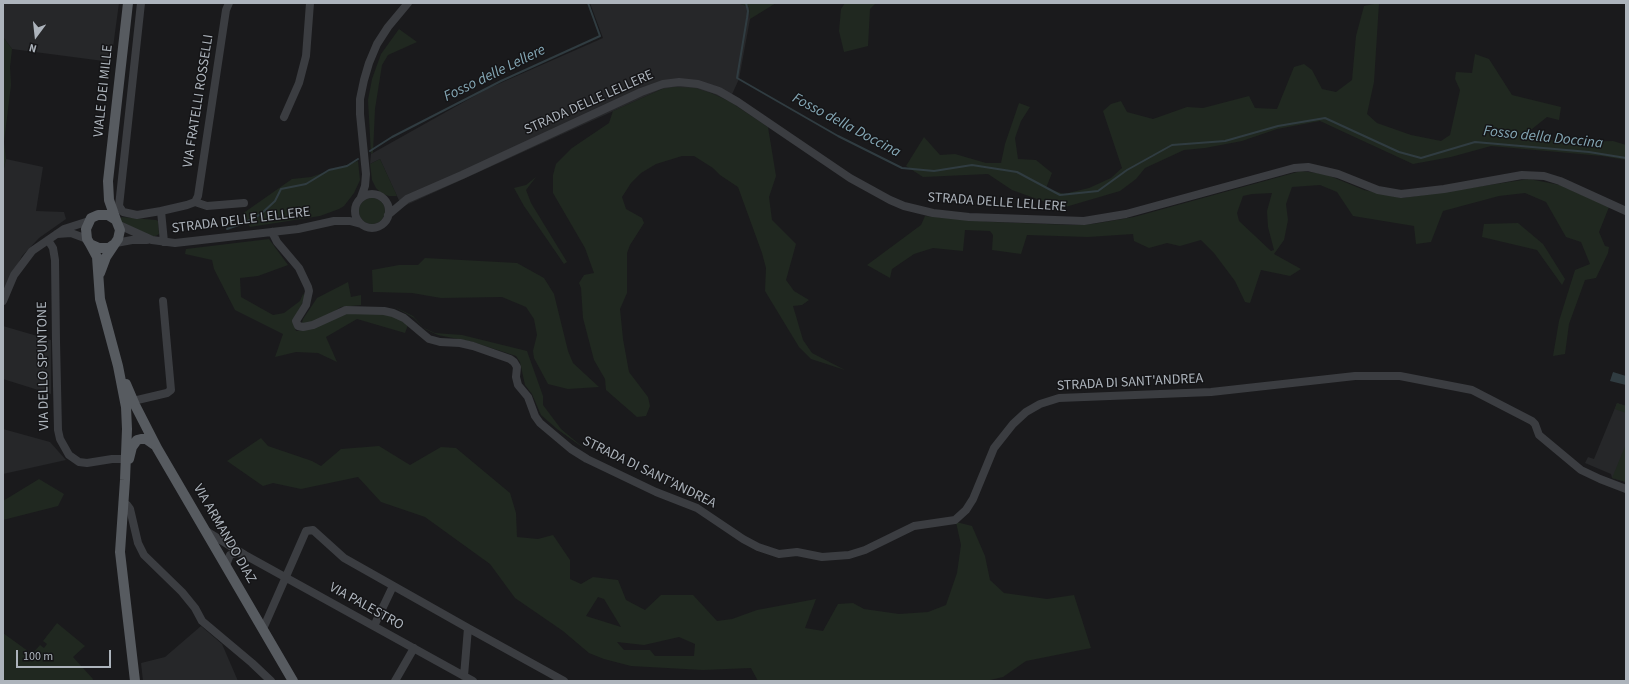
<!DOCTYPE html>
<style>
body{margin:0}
#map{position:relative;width:1629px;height:684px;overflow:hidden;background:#1a1a1c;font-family:"Source Sans 3",sans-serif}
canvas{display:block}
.frame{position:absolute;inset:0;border:4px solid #adb4bc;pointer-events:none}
.north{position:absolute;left:16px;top:16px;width:40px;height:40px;-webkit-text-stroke:3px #151517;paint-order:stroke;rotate:195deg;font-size:11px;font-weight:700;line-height:16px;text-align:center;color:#adb4bc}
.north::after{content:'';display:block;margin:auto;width:14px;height:18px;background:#adb4bc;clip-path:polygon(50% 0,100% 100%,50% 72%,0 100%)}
.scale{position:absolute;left:16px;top:650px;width:95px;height:18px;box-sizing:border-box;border:2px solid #adb4bc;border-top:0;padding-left:5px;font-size:12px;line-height:14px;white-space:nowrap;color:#adb4bc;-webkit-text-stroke:3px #151517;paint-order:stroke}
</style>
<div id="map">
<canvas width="1629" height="684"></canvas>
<div class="frame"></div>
<div class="north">N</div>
<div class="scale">100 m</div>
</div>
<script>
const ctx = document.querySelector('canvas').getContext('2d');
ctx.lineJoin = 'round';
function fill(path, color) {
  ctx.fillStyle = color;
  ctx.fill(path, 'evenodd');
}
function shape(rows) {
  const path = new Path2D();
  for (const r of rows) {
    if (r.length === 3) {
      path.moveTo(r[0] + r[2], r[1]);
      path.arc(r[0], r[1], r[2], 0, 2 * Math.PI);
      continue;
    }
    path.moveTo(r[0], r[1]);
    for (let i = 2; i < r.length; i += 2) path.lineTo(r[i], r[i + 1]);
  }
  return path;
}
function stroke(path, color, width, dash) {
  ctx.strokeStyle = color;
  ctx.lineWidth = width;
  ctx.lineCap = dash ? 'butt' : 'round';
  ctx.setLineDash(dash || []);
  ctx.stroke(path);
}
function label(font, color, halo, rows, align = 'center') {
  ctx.font = font + ' "Source Sans 3",sans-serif';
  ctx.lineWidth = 3;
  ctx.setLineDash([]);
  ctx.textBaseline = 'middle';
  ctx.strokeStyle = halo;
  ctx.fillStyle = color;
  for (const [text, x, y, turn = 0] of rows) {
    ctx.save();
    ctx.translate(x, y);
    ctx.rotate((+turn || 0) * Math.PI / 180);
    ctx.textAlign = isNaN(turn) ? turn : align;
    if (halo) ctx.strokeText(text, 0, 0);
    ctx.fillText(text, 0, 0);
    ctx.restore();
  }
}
fill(shape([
 [3,3,119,3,111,62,12,49,3,37],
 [590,3,738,3,749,7,750,19,739,79,729,101,711,93,662,89,402,207,380,159,370,164,371,154,487,89,603,38],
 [6,159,43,167,36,211,64,212,66,219,39,238,22,256,3,293,3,172],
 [3,326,51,340,51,394,3,379],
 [1617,403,1626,406,1626,482,1612,478,1611,474,1585,463,1588,457,1594,459],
 [3,429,50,442,66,460,3,474],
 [201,626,222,644,238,681,143,681,141,663,165,657]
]), '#262729');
fill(shape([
 [738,3,776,3,750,19,749,7],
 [845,3,876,3,870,9,868,46,844,52,839,31,841,9],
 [1379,3,1374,82,1367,114,1377,123,1411,135,1441,141,1450,135,1460,90,1455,79,1456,72,1472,73,1475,54,1489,59,1512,95,1561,107,1559,120,1547,117,1522,137,1571,142,1613,141,1626,145,1626,160,1602,156,1491,146,1451,157,1413,164,1320,121,1277,129,1242,141,1205,148,1184,150,1145,168,1136,179,1120,191,1062,208,1012,190,988,174,923,177,906,166,924,137,940,155,955,154,986,163,1001,163,1005,144,1019,103,1030,107,1021,121,1015,138,1018,159,1036,160,1052,173,1046,188,1064,194,1089,188,1111,178,1122,168,1103,111,1111,104,1121,101,1127,112,1153,119,1187,107,1203,108,1249,96,1255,108,1277,109,1294,67,1304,64,1312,70,1322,89,1336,92,1352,80,1356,36,1364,6],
 [399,29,417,42,388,55,382,65,375,109,373,153,371,154,368,100,372,79,381,54],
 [3,37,12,49,10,67,11,85,4,142,6,159,3,172],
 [675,87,695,88,711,93,729,101,768,127,776,176,769,197,772,220,796,244,786,280,794,291,809,300,802,305,793,306,803,340,812,353,845,370,811,359,799,347,765,291,766,268,762,253,738,187,720,175,713,168,694,156,682,156,656,164,641,173,631,183,622,197,626,209,642,218,644,223,630,245,627,253,627,293,620,309,623,339,629,372,648,397,650,406,646,416,637,417,606,390,605,379,594,360,583,318,581,288,579,283,584,275,594,273,585,248,553,193,553,175,556,164,572,148,609,123,613,111,662,89],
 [380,159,397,196,389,196,382,194,376,188,372,180,370,164],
 [358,161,360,180,354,193,344,206,339,209,320,216,250,227,242,214,292,179,311,177],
 [1301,171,1325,174,1364,190,1402,198,1529,179,1560,185,1609,207,1599,232,1605,246,1609,247,1608,253,1596,278,1585,280,1569,324,1565,354,1553,356,1559,321,1575,270,1590,264,1581,242,1566,237,1546,202,1525,193,1499,196,1443,211,1431,242,1416,244,1414,226,1353,216,1337,192,1320,185,1292,187,1286,204,1288,220,1284,240,1274,254,1301,269,1290,276,1261,270,1250,303,1245,302,1235,281,1214,253,1201,240,1180,246,1167,243,1149,248,1134,241,1133,234,1088,237,1027,235,1021,254,992,250,993,235,990,231,965,230,963,251,933,248,914,254,892,269,890,278,867,265,921,225,925,216,994,222,1073,225,1093,224,1134,217],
 [1272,193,1267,211,1268,227,1274,250,1271,251,1239,221,1237,213,1243,196,1252,194],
 [536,177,526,190,531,203,567,262,564,264,524,206,514,188,526,185],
 [372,211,13],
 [122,217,156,220,158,221,159,234,154,237,124,224,119,219],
 [1518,223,1543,244,1565,279,1562,285,1537,250,1482,237,1484,224],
 [269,239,288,265,258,276,240,278,241,297,273,315,284,313,300,301,303,294,306,296,293,321,296,331,309,329,347,311,363,311,397,317,408,325,405,333,357,319,326,337,337,362,318,353,296,352,275,357,283,334,235,310,214,269,212,260,185,254,186,249],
 [425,258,517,263,544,278,554,294,568,351,573,363,599,387,568,389,548,384,534,358,533,351,537,335,534,319,526,307,502,297,441,298,412,293,373,292,372,270,399,265,418,265],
 [348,282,351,297,361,295,361,305,341,307,325,317,307,324,302,323,303,319,317,298],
 [393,306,413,316,424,328,435,333,462,335,527,351,543,396,543,405,561,429,585,449,557,429,541,415,532,394,525,385,520,362,516,356,473,342,438,335,425,329,414,318],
 [1617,403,1626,406,1626,413,1615,409],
 [261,438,268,446,312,461,321,466,341,449,379,446,410,465,441,447,456,448,510,493,516,513,517,537,538,539,553,535,570,560,570,579,581,584,593,577,618,580,626,600,645,610,661,595,693,595,717,621,732,619,757,610,816,599,805,628,823,631,838,604,853,603,864,609,899,614,928,612,946,605,957,573,961,545,956,522,972,526,985,556,990,580,1004,593,1047,599,1074,595,1091,648,1026,661,1003,677,986,681,758,681,751,668,703,670,631,666,604,659,589,653,563,631,515,598,490,564,425,517,381,502,358,477,301,489,273,483,263,486,227,461],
 [598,597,604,599,621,627,586,616],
 [679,637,695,644,694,656,655,656,650,650,624,650,617,642,644,645],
 [1626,444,1626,482,1612,478],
 [39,479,64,494,58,506,3,520,3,501],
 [57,623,85,646,73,657,93,679,92,681,3,681,3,633,32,654,40,645,44,648,47,644,43,641]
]), '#202820');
fill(shape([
 [1613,372,1626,376,1626,385,1610,381]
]), '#303c41');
stroke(shape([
 [746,3,748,11,747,18,737,78,838,136,902,168,934,171,972,165,1017,172,1060,195,1098,191,1127,170,1172,145,1225,141,1278,126,1325,118,1399,152,1421,158,1475,142,1589,152,1626,158],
 [370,151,392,137,501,81,600,36,588,3],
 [227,229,244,223,261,214,275,201,281,189,306,184,329,170,347,166,358,159]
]), '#303c41', 2);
stroke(shape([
 [141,3,119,206,123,212,137,215,161,211],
 [284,117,299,83,306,56,310,3],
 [372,211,17],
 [361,197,365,186,366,174,360,114,360,99,364,80,369,63,377,44,388,27,408,3],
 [195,202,198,196,226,10,229,3],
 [195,202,207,206,244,203],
 [388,215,407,199,462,175,641,92,663,84,679,82,698,84,719,91,738,102,850,178,890,200,904,206,933,213,969,217,1084,221,1126,214,1294,168,1308,167,1338,174,1378,190,1401,194,1444,189,1522,175,1544,176,1560,181,1626,211],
 [119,225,152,240,175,243,298,229,334,221,350,221,361,224],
 [272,232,277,242,299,268,308,287,309,291,306,305,296,321,298,326,303,327,313,325,346,310,384,311,393,313,404,318,429,339,440,342,460,343,473,346,510,359,514,362,517,367,516,377,518,385,528,397,535,416,540,423,571,449,587,459,656,492,697,508,743,539,758,547,779,554,797,552,822,557,849,555,865,550,914,526,955,520,966,510,973,499,994,448,1013,424,1026,412,1040,404,1059,398,1211,392,1355,376,1400,376,1472,390,1532,421,1535,424,1539,435,1581,470,1600,479,1626,489],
 [57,234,71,233,87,239],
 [48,240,53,248,55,260,56,341,58,430,60,439,69,455,79,462,87,463,112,459,125,459],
 [164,242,161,211,187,205,195,202],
 [116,243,132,240,147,240],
 [3,301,14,275,32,251,64,229,89,221],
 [133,401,167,393,171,390,163,301],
 [123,502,127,505,130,509,138,543,144,555,182,592,195,608,202,621,252,663,271,681],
 [206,531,245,555,473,681],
 [226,565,230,555,236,553,243,554],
 [374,626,393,586],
 [468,628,564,681],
 [263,629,306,531,313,530,344,558,468,628,464,676],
 [395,681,414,648]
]), '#3b3d41', 8);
stroke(shape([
 [116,220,109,200,108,181,128,3],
 [90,244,97,257,100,299,118,366,126,407,127,429,125,480,120,552,135,681],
 [100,273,106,257,118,239,120,230,116,220,108,215,98,215,91,218,86,229,87,239,90,244,99,248,109,248,113,245],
 [126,384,135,405,157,448,293,681],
 [129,459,132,447,137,440,141,439,146,439,156,446]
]), '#575b60', 10);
label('14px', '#adb4bc', '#151517', [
 ["VIALE DEI MILLE",104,91,-84],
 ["VIA FRATELLI ROSSELLI",199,101,-81],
 ["STRADA DELLE LELLERE",589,103,-24],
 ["STRADA DELLE LELLERE",997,203,4],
 ["STRADA DELLE LELLERE",241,221,-7],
 ["VIA DELLO SPUNTONE",44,366,-91],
 ["STRADA DI SANT'ANDREA",1130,383,-3],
 ["STRADA DI SANT'ANDREA",649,473,26],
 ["VIA ARMANDO DIAZ",224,534,60],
 ["VIA PALESTRO",366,607,29]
]);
label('italic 15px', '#85a8b6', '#151517', [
 ["Fosso delle Lellere",495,74,-26],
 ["Fosso della Doccina",846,126,28],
 ["Fosso della Doccina",1543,138,6]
]);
</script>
